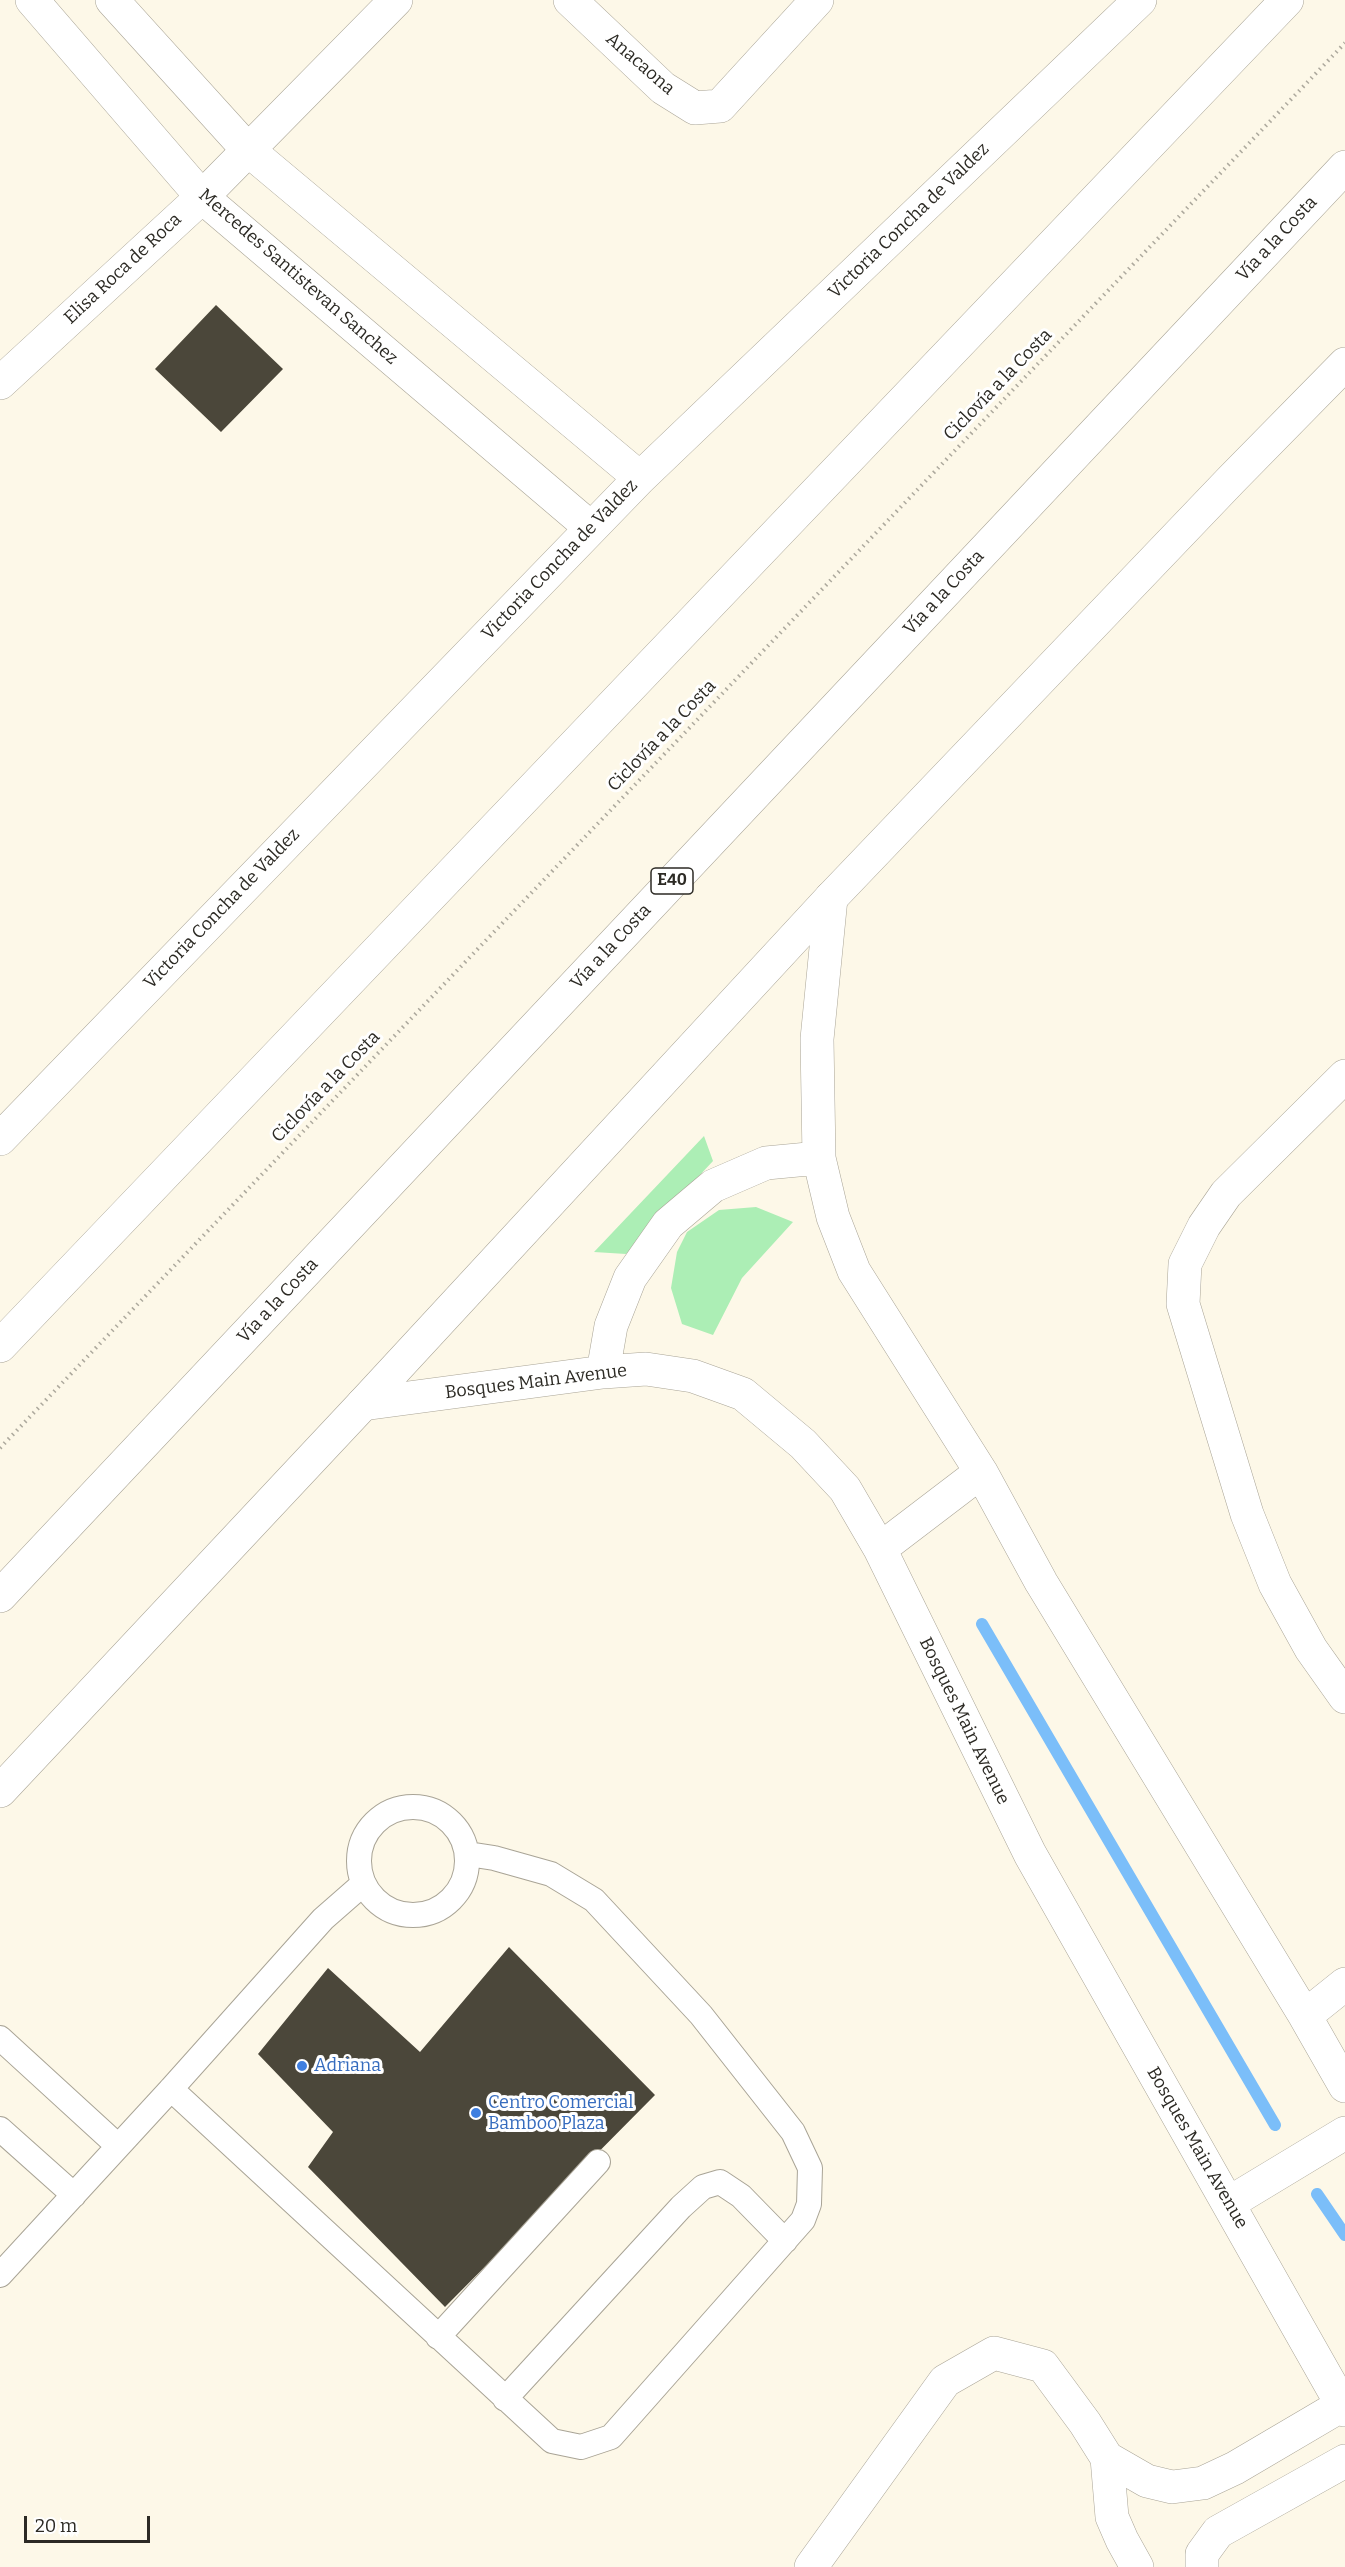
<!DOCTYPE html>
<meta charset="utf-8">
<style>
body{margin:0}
#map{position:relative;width:1345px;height:2567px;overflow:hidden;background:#fdf8e8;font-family:Bitter,serif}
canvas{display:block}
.scale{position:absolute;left:24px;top:2516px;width:126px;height:27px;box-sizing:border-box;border:3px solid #2c2a24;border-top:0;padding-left:8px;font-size:18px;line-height:21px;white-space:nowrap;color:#2c2a24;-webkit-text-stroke:4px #fff;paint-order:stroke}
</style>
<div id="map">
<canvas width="1345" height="2567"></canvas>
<div class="scale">20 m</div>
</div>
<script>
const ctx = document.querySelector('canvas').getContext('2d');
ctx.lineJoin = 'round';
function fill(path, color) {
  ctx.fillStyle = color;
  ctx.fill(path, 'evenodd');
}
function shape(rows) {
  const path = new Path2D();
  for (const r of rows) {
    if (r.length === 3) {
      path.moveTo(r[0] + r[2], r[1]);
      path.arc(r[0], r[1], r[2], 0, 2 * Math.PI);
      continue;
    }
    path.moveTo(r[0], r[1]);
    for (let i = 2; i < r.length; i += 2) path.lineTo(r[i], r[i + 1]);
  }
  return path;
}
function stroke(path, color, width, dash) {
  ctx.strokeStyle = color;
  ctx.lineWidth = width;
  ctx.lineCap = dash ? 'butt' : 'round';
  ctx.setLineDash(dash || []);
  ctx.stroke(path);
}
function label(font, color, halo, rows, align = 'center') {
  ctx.font = font + ' Bitter,serif';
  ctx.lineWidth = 6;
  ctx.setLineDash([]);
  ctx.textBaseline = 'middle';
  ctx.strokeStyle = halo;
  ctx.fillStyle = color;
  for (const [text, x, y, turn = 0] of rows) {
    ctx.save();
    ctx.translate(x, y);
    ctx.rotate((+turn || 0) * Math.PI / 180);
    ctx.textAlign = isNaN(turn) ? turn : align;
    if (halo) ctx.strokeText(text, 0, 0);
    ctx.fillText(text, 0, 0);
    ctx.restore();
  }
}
fill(shape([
 [704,1136,713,1161,626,1254,594,1252],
 [756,1207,793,1222,742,1278,713,1335,682,1324,671,1288,677,1252,687,1232,719,1210]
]), '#aceeb5');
stroke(shape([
 [982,1624,1275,2125],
 [1317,2194,1345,2235]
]), '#7bbef9', 12);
fill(shape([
 [216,305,283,369,221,432,155,369],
 [509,1947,655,2095,445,2307,308,2167,333,2132,258,2054,328,1968,420,2052]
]), '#4b473a');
const service = shape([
 [413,1861,54],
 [0,2038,118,2146],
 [171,2089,552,2441,581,2447,611,2437,803,2220,809,2204,810,2168,793,2132,701,2015,594,1900,551,1874,494,1858,468,1854],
 [0,2129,74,2195],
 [0,2275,171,2089,323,1919,363,1884],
 [438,2337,598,2162],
 [505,2399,681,2207,703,2187,720,2182,741,2196,785,2241]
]);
const minor = shape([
 [32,0,202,197,591,528],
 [112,0,247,149,640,478],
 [570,0,663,88,695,108,720,106,817,0],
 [0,383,202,197,396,0],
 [831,898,817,1039,819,1158,833,1217,854,1271,981,1472,1041,1582,1305,2016,1345,2086],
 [1345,1076,1226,1194,1204,1226,1185,1264,1183,1304,1247,1514,1275,1584,1311,1649,1345,1697],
 [0,1139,640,478,1140,0],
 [603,1372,611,1326,630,1278,668,1224,713,1186,766,1163,819,1158],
 [363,1404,603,1372,646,1369,693,1376,743,1394,803,1444,845,1489,880,1549,1030,1854,1345,2410],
 [880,1549,981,1472],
 [1305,2016,1345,1984],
 [1229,2203,1345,2133],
 [1107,2458,1112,2517,1122,2540,1137,2567],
 [811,2567,945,2381,994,2353,1043,2366,1085,2423,1107,2458,1147,2481,1172,2487,1203,2483,1235,2468,1342,2405],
 [1202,2567,1202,2554,1218,2532,1345,2461]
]);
const tertiary = shape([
 [0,1346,1287,0]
]);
const trunk = shape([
 [0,1596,1345,167],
 [0,1791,363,1404,831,898,1231,480,1345,364]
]);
stroke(service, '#a9a496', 26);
stroke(minor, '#a9a496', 34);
stroke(tertiary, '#a9a496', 34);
stroke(trunk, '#a9a496', 34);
stroke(shape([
 [0,1448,1345,43]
]), '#ada99d', 4, [1.5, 4.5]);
stroke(service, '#fff', 24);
stroke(minor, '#fff', 33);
stroke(tertiary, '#fff', 33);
stroke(trunk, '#fff', 33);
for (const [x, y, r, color] of [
 [302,2066,6,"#3f7fe0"],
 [476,2113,6,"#3f7fe0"]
]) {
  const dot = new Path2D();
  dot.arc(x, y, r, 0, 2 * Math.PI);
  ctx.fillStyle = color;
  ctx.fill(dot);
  stroke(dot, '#fff', 2);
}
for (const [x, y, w] of [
 [672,881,42]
]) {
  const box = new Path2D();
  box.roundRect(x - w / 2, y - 13, w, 26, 4.5);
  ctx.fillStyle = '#fff';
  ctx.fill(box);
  stroke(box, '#2c2a24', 1.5);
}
label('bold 16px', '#2c2a24', null, [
 ["E40",672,881]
]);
label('18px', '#2c2a24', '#fff', [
 ["Anacaona",640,64,41],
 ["Victoria Concha de Valdez",909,221,-44],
 ["Vía a la Costa",1277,239,-47],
 ["Elisa Roca de Roca",123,269,-43],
 ["Mercedes Santistevan Sanchez",298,277,41],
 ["Ciclovía a la Costa",998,385,-46],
 ["Victoria Concha de Valdez",560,560,-46],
 ["Vía a la Costa",944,593,-47],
 ["Ciclovía a la Costa",662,736,-46],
 ["Victoria Concha de Valdez",222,909,-46],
 ["Vía a la Costa",611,947,-47],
 ["Ciclovía a la Costa",326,1087,-46],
 ["Vía a la Costa",278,1301,-47],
 ["Bosques Main Avenue",536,1382,-7],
 ["Bosques Main Avenue",964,1721,64],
 ["Bosques Main Avenue",1197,2148,60]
]);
label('18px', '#366cbe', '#fff', [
 ["Adriana",314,2066],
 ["Centro Comercial",488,2103],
 ["Bamboo Plaza",488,2124]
], 'left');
</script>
